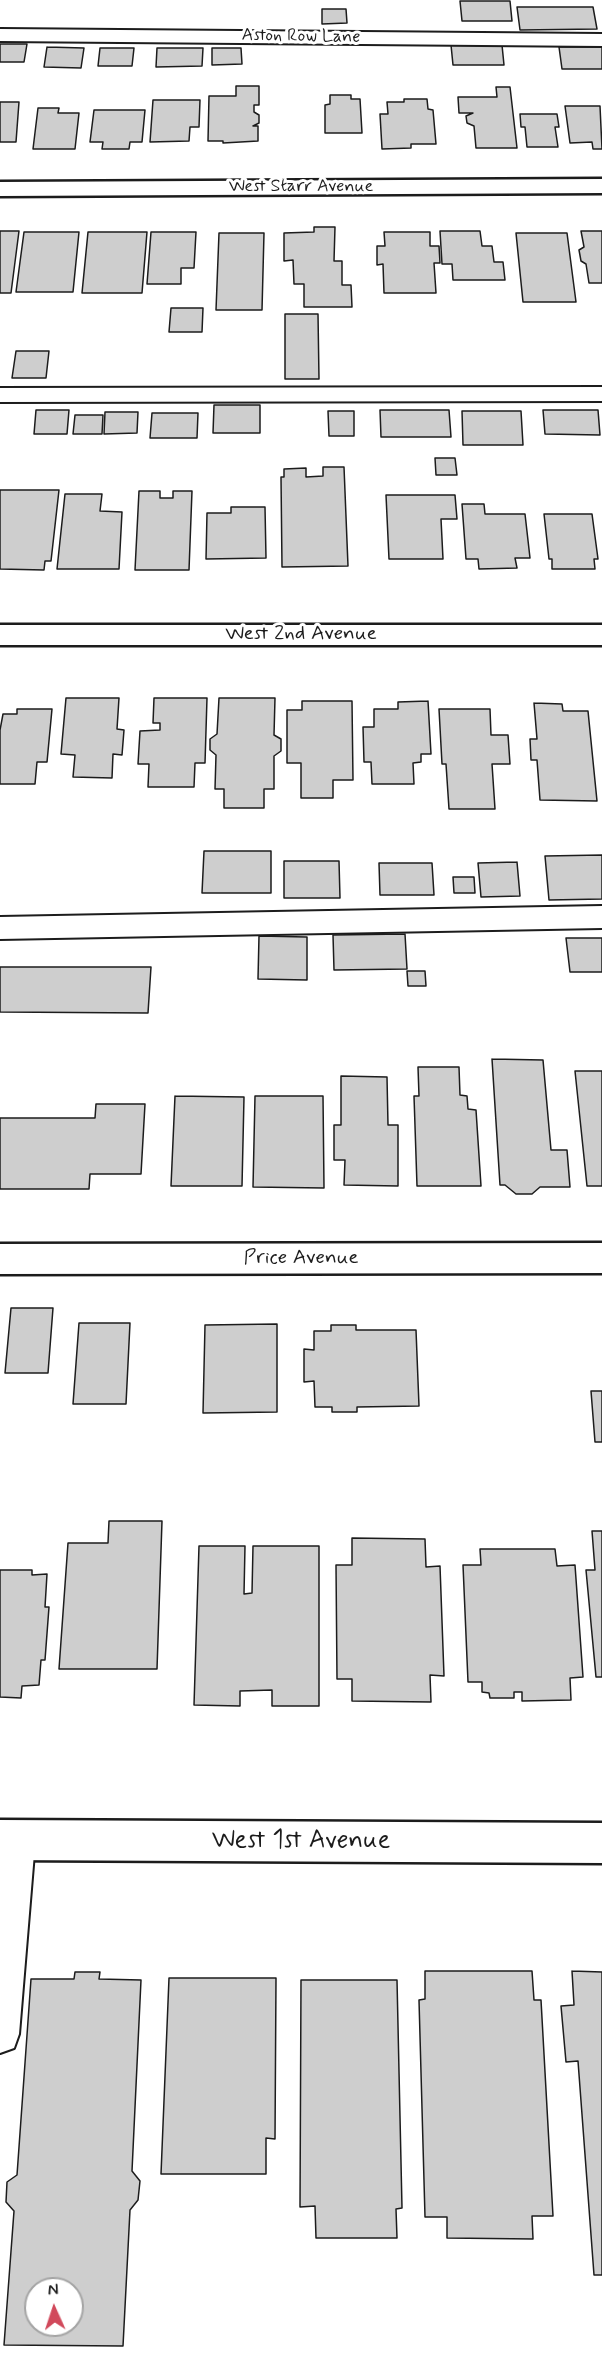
<!DOCTYPE html>
<style>
body{margin:0}
#map{position:relative;width:602px;height:2361px;overflow:hidden;background:#fff;font-family:Mynerve,sans-serif}
canvas{display:block}
.north{position:absolute;left:24px;top:2277px;width:60px;height:60px;box-sizing:border-box;background:#fff;border:2px solid #a4a4a4;border-radius:50%;rotate:357deg;font-size:16px;font-weight:700;line-height:24px;text-align:center;color:#1c1c1c}
.north::after{content:'';display:block;margin:auto;width:21px;height:27px;background:#d1495b;clip-path:polygon(50% 0,100% 100%,50% 72%,0 100%)}
</style>
<div id="map">
<canvas width="602" height="2361"></canvas>
<div class="north">N</div>
</div>
<script>
const ctx = document.querySelector('canvas').getContext('2d');
ctx.lineJoin = 'round';
function fill(path, color) {
  ctx.fillStyle = color;
  ctx.fill(path, 'evenodd');
}
function shape(rows) {
  const path = new Path2D();
  for (const r of rows) {
    path.moveTo(r[0], r[1]);
    for (let i = 2; i < r.length; i += 2) path.lineTo(r[i], r[i + 1]);
  }
  return path;
}
function stroke(path, color, width, dash) {
  ctx.strokeStyle = color;
  ctx.lineWidth = width;
  ctx.lineCap = dash ? 'butt' : 'round';
  ctx.setLineDash(dash || []);
  ctx.stroke(path);
}
function label(font, color, halo, rows, align = 'center') {
  ctx.font = font + ' Mynerve,sans-serif';
  ctx.lineWidth = 6;
  ctx.setLineDash([]);
  ctx.textBaseline = 'middle';
  ctx.strokeStyle = halo;
  ctx.fillStyle = color;
  for (const [text, x, y, turn = 0] of rows) {
    ctx.save();
    ctx.translate(x, y);
    ctx.rotate((+turn || 0) * Math.PI / 180);
    ctx.textAlign = isNaN(turn) ? turn : align;
    if (halo) ctx.strokeText(text, 0, 0);
    ctx.fillText(text, 0, 0);
    ctx.restore();
  }
}
const building = shape([
 [460,1,510,1,512,21,462,21,460,1],
 [517,7,593,7,597,29,520,30,517,7],
 [322,9,346,9,347,23,322,24,322,9],
 [0,44,27,44,24,62,0,62,0,44],
 [451,45,502,45,504,65,453,65,451,45],
 [47,47,84,48,81,68,44,67,47,47],
 [559,47,602,47,602,69,562,69,559,47],
 [100,48,134,48,132,66,98,66,100,48],
 [157,48,203,48,202,66,156,67,157,48],
 [212,48,241,48,242,64,212,65,212,48],
 [236,86,259,86,259,105,254,105,254,112,259,115,259,123,253,126,258,126,258,141,223,143,223,141,208,141,209,96,236,96,236,86],
 [496,87,510,87,517,148,476,148,474,126,467,123,466,116,473,113,459,113,458,97,497,97,496,87],
 [330,95,351,95,351,99,360,99,362,133,325,133,325,105,330,104,330,95],
 [404,99,427,99,428,109,433,110,436,144,411,144,411,148,382,149,380,114,388,114,387,102,404,102,404,99],
 [153,100,200,100,199,127,190,127,189,141,150,142,153,100],
 [0,102,19,102,16,142,0,142,0,102],
 [565,106,600,106,602,149,593,149,592,142,570,143,565,106],
 [38,108,59,108,58,113,79,113,75,149,33,149,38,108],
 [94,110,145,110,142,142,130,142,129,149,102,149,103,142,90,142,94,110],
 [520,114,557,114,559,127,555,127,558,147,527,147,525,127,521,127,520,114],
 [314,227,335,227,334,261,342,261,342,285,351,285,352,307,304,307,304,284,294,284,293,260,284,261,284,233,314,232,314,227],
 [0,231,19,231,11,293,0,293,0,231],
 [440,231,480,231,482,246,492,246,494,262,503,262,505,280,453,280,452,264,442,264,440,231],
 [581,231,602,231,602,283,589,283,586,264,581,261,579,250,584,247,581,231],
 [24,232,79,232,73,292,16,292,24,232],
 [88,232,147,232,142,293,82,293,88,232],
 [151,232,196,232,194,268,181,268,181,284,147,284,151,232],
 [384,232,430,232,430,246,439,246,440,263,434,263,436,293,384,293,383,264,377,265,377,246,385,246,384,232],
 [219,233,264,233,262,310,216,310,219,233],
 [516,233,567,233,576,302,523,302,516,233],
 [171,308,203,308,202,332,169,332,171,308],
 [285,314,318,314,319,379,285,379,285,314],
 [16,351,49,351,46,378,12,378,16,351],
 [214,405,260,405,260,433,213,433,214,405],
 [36,410,69,410,67,434,34,434,36,410],
 [380,410,449,410,451,437,381,437,380,410],
 [543,410,598,410,600,435,545,434,543,410],
 [328,411,354,411,354,436,329,436,328,411],
 [462,411,521,411,523,445,463,445,462,411],
 [105,412,138,412,137,433,104,434,105,412],
 [152,413,198,413,197,438,150,438,152,413],
 [75,415,103,415,102,434,73,434,75,415],
 [435,458,455,458,457,475,436,475,435,458],
 [323,467,344,467,348,566,282,567,281,477,284,477,284,469,306,468,306,477,323,476,323,467],
 [0,490,59,490,51,561,45,561,44,570,0,569,0,490],
 [139,491,160,491,160,498,173,498,173,491,192,491,189,570,135,570,139,491],
 [65,494,102,494,100,511,122,512,119,569,57,569,65,494],
 [386,495,455,495,457,519,441,519,443,559,389,559,386,495],
 [462,504,484,504,485,514,525,514,530,558,515,558,517,568,479,569,478,559,466,559,462,504],
 [231,507,265,507,266,558,206,559,207,513,231,513,231,507],
 [544,514,592,514,598,559,594,559,595,569,552,569,552,559,549,559,544,514],
 [66,698,119,698,117,729,124,730,122,755,113,754,112,778,73,777,75,755,61,754,66,698],
 [154,698,207,698,205,763,195,763,194,787,148,787,149,764,138,764,140,731,160,730,160,723,153,723,154,698],
 [219,698,275,698,274,735,281,739,281,751,274,756,274,789,264,789,264,808,224,808,224,789,215,789,216,755,210,750,210,739,217,734,219,698],
 [302,701,352,701,353,780,333,780,333,798,301,798,301,763,287,763,287,710,302,710,302,701],
 [428,701,431,754,421,754,421,762,413,763,414,784,372,784,371,762,364,762,363,727,374,727,374,709,398,709,398,702,428,701],
 [534,703,562,704,563,711,588,711,597,801,540,800,537,760,531,760,530,739,537,739,534,703],
 [17,709,52,709,47,762,37,762,35,784,0,784,0,730,3,714,17,714,17,709],
 [439,709,490,709,491,735,508,735,510,764,492,764,495,809,449,809,446,764,442,764,439,709],
 [204,851,271,851,271,893,202,893,204,851],
 [602,855,602,899,549,900,545,856,602,855],
 [284,861,339,861,340,898,284,898,284,861],
 [517,862,520,896,481,897,478,863,517,862],
 [379,863,432,863,434,895,380,895,379,863],
 [453,877,474,877,475,893,454,893,453,877],
 [405,934,407,969,334,970,333,935,405,934],
 [259,936,307,937,307,980,258,979,259,936],
 [566,938,602,938,602,972,570,972,566,938],
 [0,967,151,967,148,1013,0,1012,0,967],
 [407,971,425,971,426,986,408,986,407,971],
 [492,1059,543,1060,551,1150,567,1150,570,1187,540,1187,532,1194,516,1194,505,1185,500,1185,492,1059],
 [418,1067,459,1067,460,1095,467,1096,468,1109,476,1110,481,1186,417,1186,414,1096,419,1096,418,1067],
 [575,1071,602,1071,602,1186,587,1186,575,1071],
 [341,1076,387,1077,388,1125,398,1125,398,1186,344,1185,345,1160,334,1160,334,1125,341,1125,341,1076],
 [175,1096,244,1097,242,1186,171,1186,175,1096],
 [255,1096,323,1096,324,1188,253,1187,255,1096],
 [96,1104,145,1104,141,1174,90,1174,89,1189,0,1189,0,1118,95,1118,96,1104],
 [11,1308,53,1308,48,1373,5,1373,11,1308],
 [79,1323,130,1323,126,1404,73,1404,79,1323],
 [277,1324,277,1412,203,1413,205,1325,277,1324],
 [331,1325,356,1325,356,1330,416,1330,419,1406,357,1407,357,1412,332,1412,332,1407,315,1407,314,1381,304,1382,304,1349,314,1350,314,1331,331,1331,331,1325],
 [591,1391,602,1391,602,1442,595,1442,591,1391],
 [109,1521,162,1521,157,1669,59,1669,68,1543,108,1543,109,1521],
 [592,1531,602,1531,602,1677,596,1677,586,1570,595,1570,592,1531],
 [352,1538,425,1539,426,1567,440,1566,444,1676,430,1675,431,1702,352,1701,352,1679,337,1679,336,1565,352,1565,352,1538],
 [199,1546,245,1546,244,1594,252,1593,253,1546,319,1546,319,1706,272,1706,272,1690,240,1691,240,1706,194,1705,199,1546],
 [480,1549,555,1549,557,1566,575,1565,583,1677,570,1678,571,1700,522,1701,522,1692,514,1692,514,1698,490,1698,489,1693,482,1692,482,1682,468,1682,463,1565,481,1565,480,1549],
 [0,1570,32,1570,32,1575,47,1574,45,1607,49,1607,45,1660,41,1660,39,1685,22,1686,21,1698,0,1697,0,1570],
 [425,1971,532,1971,534,2000,541,2000,553,2216,532,2216,533,2239,447,2238,447,2217,425,2217,419,2000,425,1999,425,1971],
 [572,1971,602,1972,602,2275,594,2275,578,2061,566,2062,561,2006,574,2005,572,1971],
 [75,1972,100,1972,99,1979,141,1980,132,2171,140,2181,138,2200,130,2210,123,2346,4,2345,14,2211,6,2202,7,2182,17,2175,31,1979,74,1979,75,1972],
 [36,2289,72,2289,72,2325,36,2325,36,2289],
 [169,1978,276,1978,275,2139,266,2138,266,2174,161,2174,169,1978],
 [301,1980,397,1980,402,2208,396,2209,397,2238,316,2238,315,2206,300,2207,301,1980]
]);
fill(building, '#cecece');
stroke(building, '#1c1c1c', 1.5);
const service = shape([
 [0,29,602,34,602,46,0,41,0,29],
 [602,387,602,401,0,402,0,388,602,387],
 [602,906,602,928,0,939,0,917,602,906],
 [17,1823,30,1828,35,1841,19,2034,14,2048,0,2053,0,1838,4,1828,17,1823]
]);
const minor = shape([
 [0,625,602,625,602,645,0,645,0,625],
 [602,1243,602,1273,0,1274,0,1244,602,1243],
 [0,1820,602,1823,602,1863,0,1860,0,1820]
]);
const tertiary = shape([
 [602,179,602,193,0,196,0,182,602,179]
]);
stroke(service, '#1c1c1c', 4);
stroke(minor, '#1c1c1c', 5);
stroke(tertiary, '#1c1c1c', 5);
fill(service, '#fff');
fill(minor, '#fff');
fill(tertiary, '#fff');
label('18px', '#1c1c1c', '#fff', [
 ["Aston Row Lane",301,37,1],
 ["West Starr Avenue",301,187]
]);
label('21px', '#1c1c1c', '#fff', [
 ["West 2nd Avenue",301,635],
 ["Price Avenue",301,1259]
]);
label('26px', '#1c1c1c', '#fff', [
 ["West 1st Avenue",301,1842]
]);
</script>
